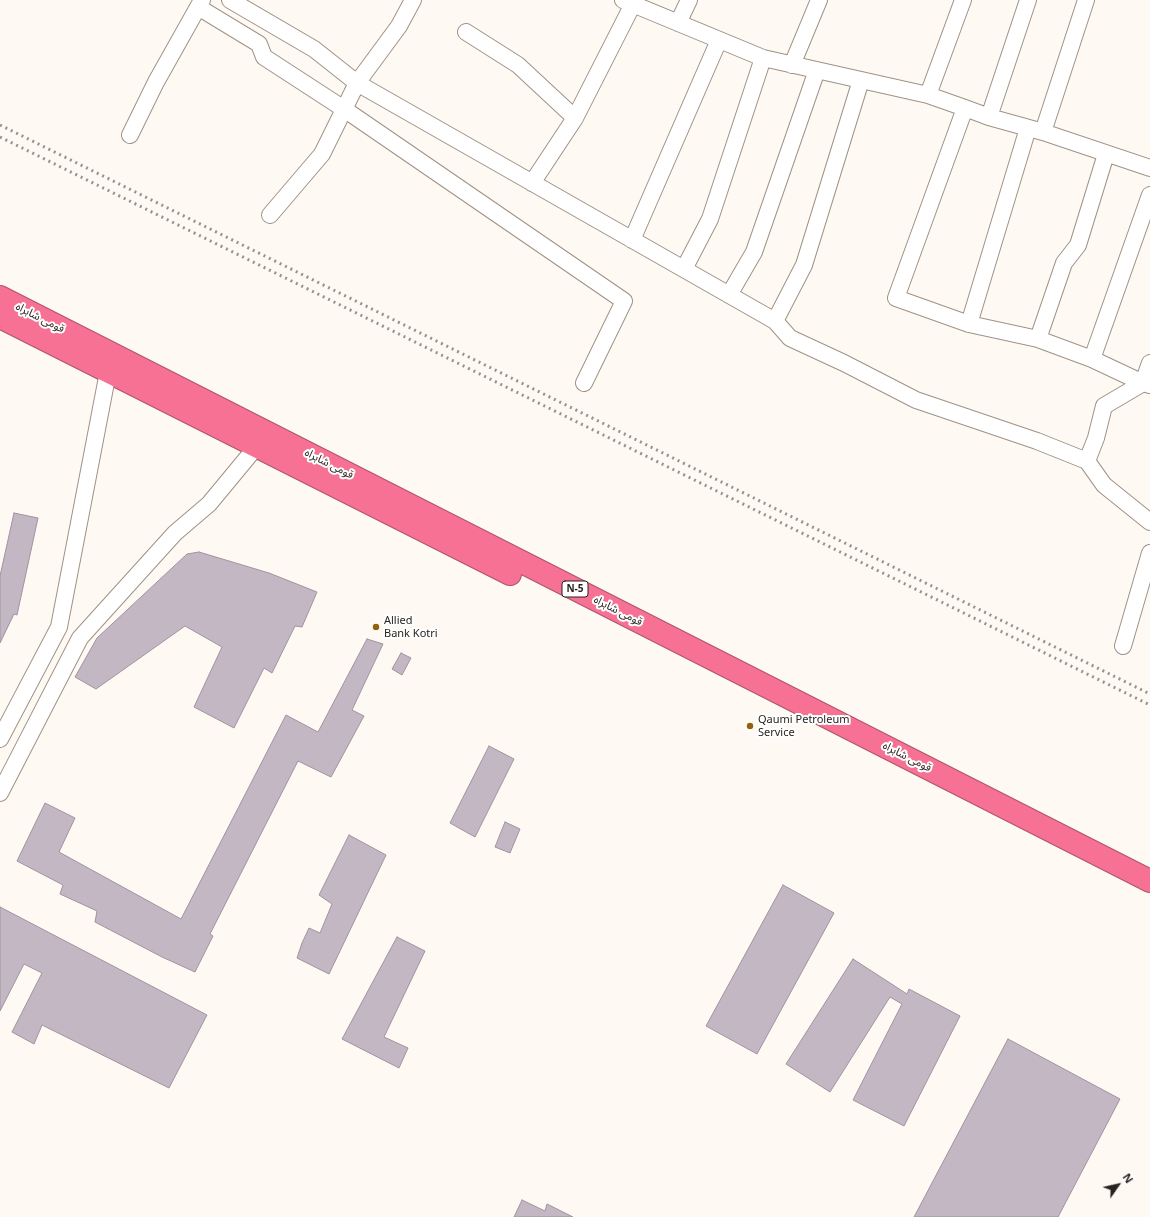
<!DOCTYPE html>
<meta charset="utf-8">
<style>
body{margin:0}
#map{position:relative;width:1150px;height:1217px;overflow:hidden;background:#fff9f4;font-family:"Noto Sans",sans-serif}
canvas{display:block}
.north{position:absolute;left:1098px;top:1165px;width:40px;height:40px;-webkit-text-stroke:3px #fff;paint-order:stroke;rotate:56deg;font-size:11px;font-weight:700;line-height:16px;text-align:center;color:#28231f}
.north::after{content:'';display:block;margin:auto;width:14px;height:18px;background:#28231f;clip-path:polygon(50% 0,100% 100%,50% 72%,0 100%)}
</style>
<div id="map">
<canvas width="1150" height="1217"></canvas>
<div class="north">N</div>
</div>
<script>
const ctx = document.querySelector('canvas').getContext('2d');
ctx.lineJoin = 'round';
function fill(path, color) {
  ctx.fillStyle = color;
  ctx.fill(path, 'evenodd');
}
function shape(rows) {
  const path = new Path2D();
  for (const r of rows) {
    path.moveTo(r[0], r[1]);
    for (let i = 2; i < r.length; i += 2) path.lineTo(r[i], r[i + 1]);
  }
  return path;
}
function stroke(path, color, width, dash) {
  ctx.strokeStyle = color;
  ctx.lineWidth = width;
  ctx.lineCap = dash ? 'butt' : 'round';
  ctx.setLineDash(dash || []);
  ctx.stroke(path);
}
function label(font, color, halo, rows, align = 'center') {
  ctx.font = font + ' "Noto Sans","Noto Sans Arabic",sans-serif';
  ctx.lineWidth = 4;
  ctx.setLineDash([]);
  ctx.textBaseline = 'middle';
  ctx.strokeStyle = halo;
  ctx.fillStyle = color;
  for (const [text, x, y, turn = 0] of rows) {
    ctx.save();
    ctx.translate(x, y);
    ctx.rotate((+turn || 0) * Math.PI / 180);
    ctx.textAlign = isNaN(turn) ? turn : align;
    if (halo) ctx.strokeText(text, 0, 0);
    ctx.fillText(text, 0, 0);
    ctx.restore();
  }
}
const building = shape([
 [14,513,38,518,17,615,14,614,0,643,0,576,14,513],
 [199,552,269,573,317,592,302,627,295,626,272,673,264,668,234,728,194,707,222,647,185,626,96,689,75,677,97,638,187,554,199,552],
 [367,639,383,644,352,710,364,716,331,777,298,761,210,934,213,936,195,972,162,957,95,922,97,911,60,894,63,885,17,861,45,803,75,818,59,852,181,919,286,715,318,732,367,639],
 [401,653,411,658,402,675,392,669,401,653],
 [489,746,514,759,475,837,450,823,489,746],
 [505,822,520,829,510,853,495,847,505,822],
 [349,835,386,855,329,974,297,958,302,943,309,928,320,933,332,904,319,895,349,835],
 [783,885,834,913,757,1054,706,1026,783,885],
 [0,907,207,1015,169,1088,42,1025,34,1044,12,1032,42,973,24,964,0,1011,0,907],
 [397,937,425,951,384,1037,408,1048,399,1068,342,1039,397,937],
 [853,959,907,994,909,989,960,1016,904,1126,853,1100,902,1004,890,997,830,1092,786,1064,853,959],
 [1008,1039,1120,1099,1058,1217,914,1217,1008,1039],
 [522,1200,545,1211,547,1204,573,1217,514,1217,522,1200]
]);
fill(building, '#c4b7c4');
stroke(building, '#9f939f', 1);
const minor = shape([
 [230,0,314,49,357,83,775,321,790,338,844,363,916,400,1037,441,1087,461,1104,485,1150,522],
 [623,0,763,58,928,95,965,108,989,117,1043,132,1150,168],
 [198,7,259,44,264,57,344,109,624,301,584,383],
 [678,23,689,0],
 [466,32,518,65,575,118],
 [792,65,819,0],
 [928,95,963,0],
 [965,108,896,298,969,324,1038,339,1092,359,1143,383,1150,385],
 [989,117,1028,0],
 [1043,132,1086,0],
 [130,135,156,82,202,0],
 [532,183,575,118,633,4],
 [270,215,322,154,357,83,399,26,413,0],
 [632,240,719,40],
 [684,269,710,219,763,58],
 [729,295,754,252,817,70],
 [775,321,804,265,861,80],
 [969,324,1028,128],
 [1038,339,1064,263,1078,245,1106,154],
 [1092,359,1150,195],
 [1087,461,1096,438,1104,406,1143,383,1150,363],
 [1123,646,1150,553],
 [0,739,59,627,108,372,112,363],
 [0,793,80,638,175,533,209,504,257,446,262,437]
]);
const highway = shape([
 [0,297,1150,881],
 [0,317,510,574]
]);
stroke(minor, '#9f9287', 18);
stroke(highway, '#ae566b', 24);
stroke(minor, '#fff', 16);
stroke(highway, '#f67194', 22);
stroke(shape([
 [0,125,1150,694],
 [0,137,1150,705]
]), '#98938e', 3, [2, 4]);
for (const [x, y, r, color] of [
 [376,627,4,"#91630f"],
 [750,726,4,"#91630f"]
]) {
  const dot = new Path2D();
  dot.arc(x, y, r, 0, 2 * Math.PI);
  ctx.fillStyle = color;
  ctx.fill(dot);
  stroke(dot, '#fff', 1.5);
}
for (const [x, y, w] of [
 [575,589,26]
]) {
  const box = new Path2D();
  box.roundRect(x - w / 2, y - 8, w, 16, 3);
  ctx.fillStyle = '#fff';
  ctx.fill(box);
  stroke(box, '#28231f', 1);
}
label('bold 10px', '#28231f', null, [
 ["N-5",575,589]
]);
label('11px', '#28231f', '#fff', [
 ["قومی شاہراہ",40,318,27],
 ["قومی شاہراہ",329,464,27],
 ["قومی شاہراہ",618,611,27],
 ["قومی شاہراہ",907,757,27]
]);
label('11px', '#28231f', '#fff', [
 ["Allied",384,621],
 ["Bank Kotri",384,634],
 ["Qaumi Petroleum",758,720],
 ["Service",758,733]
], 'left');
</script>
